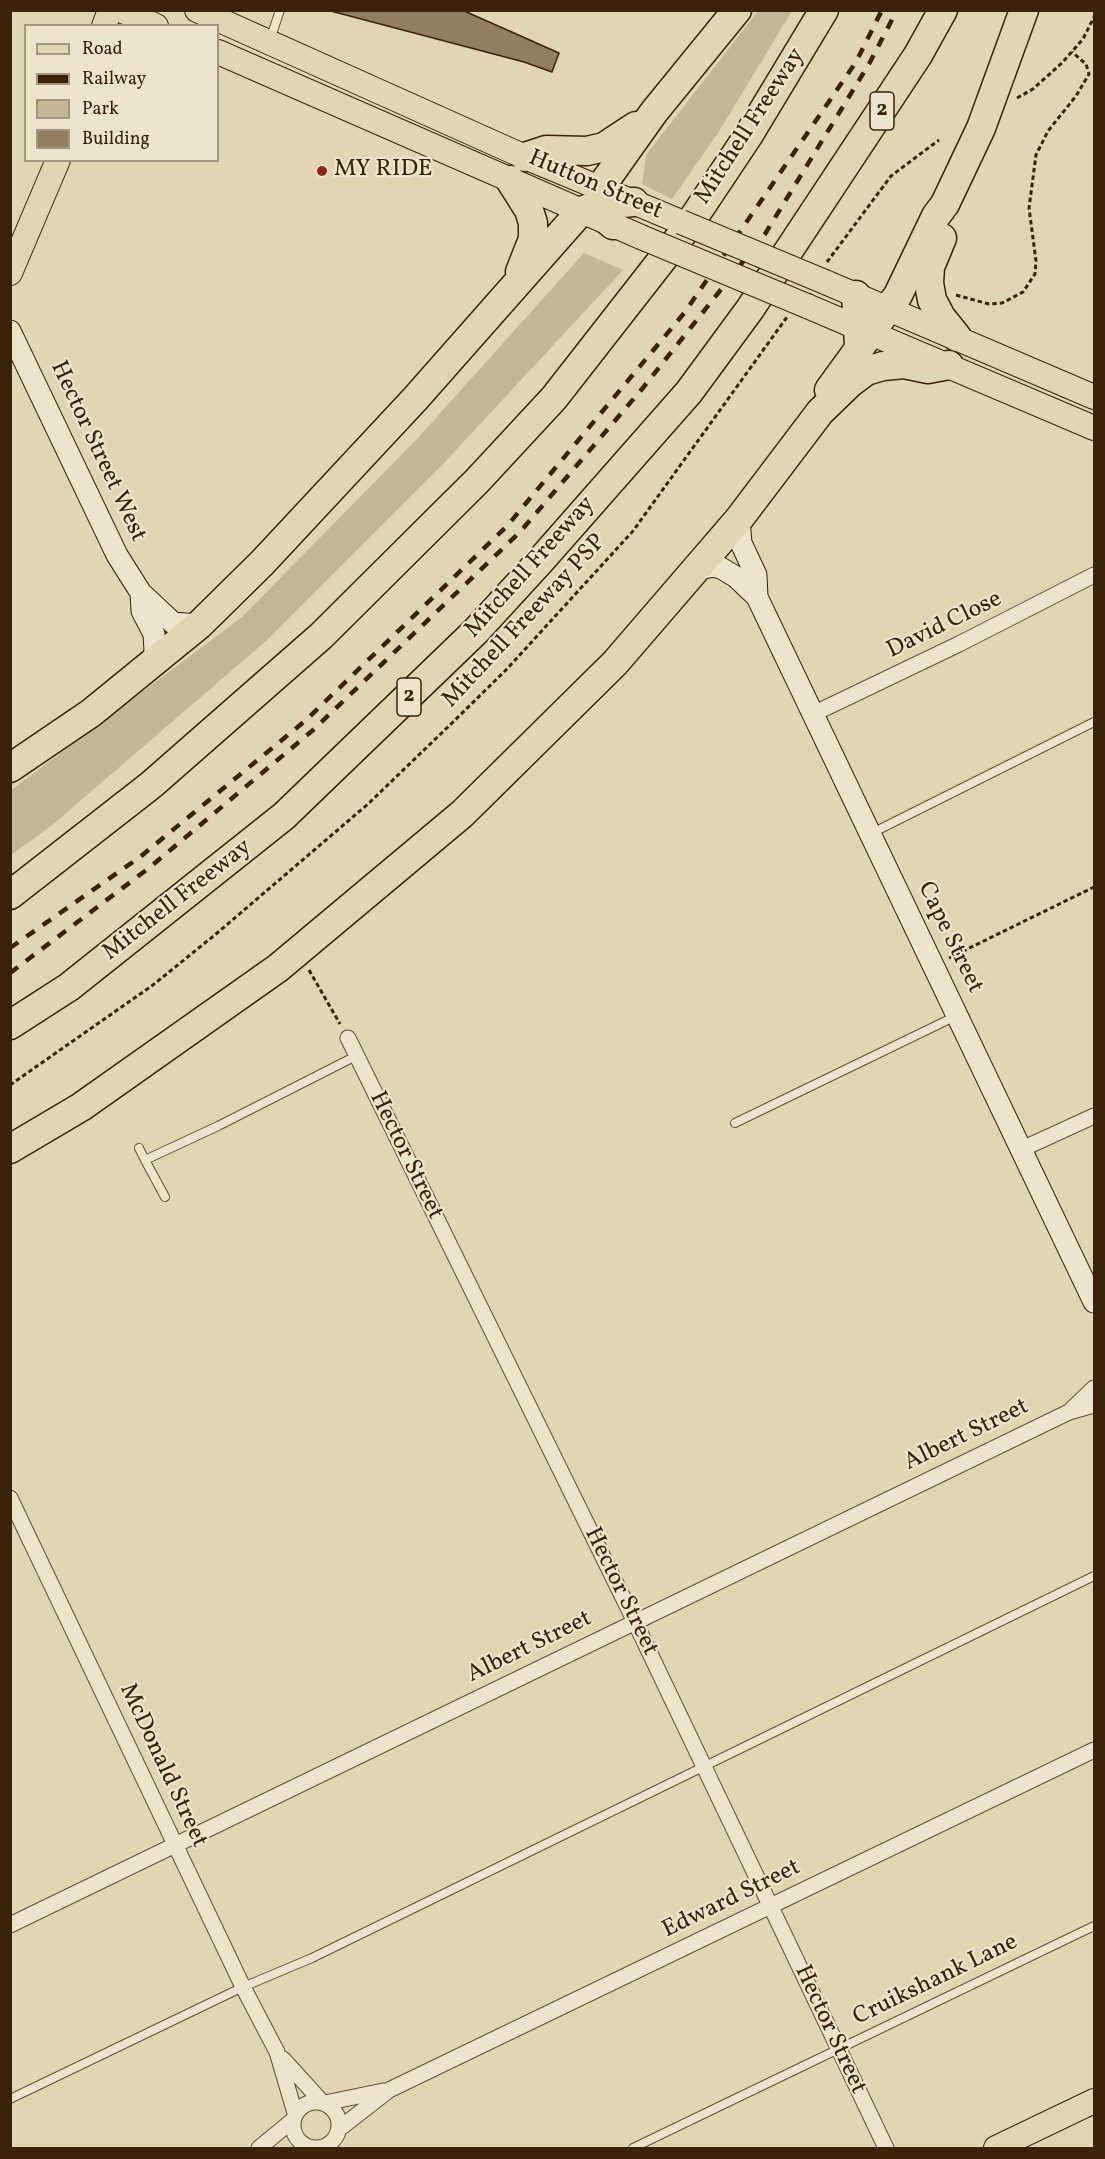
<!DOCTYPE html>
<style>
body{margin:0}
#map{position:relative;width:1105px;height:2159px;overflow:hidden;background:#e1d6b2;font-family:Vollkorn,serif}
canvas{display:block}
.frame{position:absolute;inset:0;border:12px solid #392207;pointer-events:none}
.legend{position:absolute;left:24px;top:24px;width:195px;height:138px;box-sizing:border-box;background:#ece4cd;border:2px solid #a4967e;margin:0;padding:8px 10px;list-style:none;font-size:18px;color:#392207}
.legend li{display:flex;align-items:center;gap:12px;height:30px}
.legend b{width:30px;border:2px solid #a4967e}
</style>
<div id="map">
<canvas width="1105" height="2159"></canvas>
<div class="frame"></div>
<ul class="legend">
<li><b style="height:8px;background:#e1d6b2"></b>Road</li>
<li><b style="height:8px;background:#392207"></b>Railway</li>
<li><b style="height:16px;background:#c4b795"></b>Park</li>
<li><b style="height:16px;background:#908060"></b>Building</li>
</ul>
</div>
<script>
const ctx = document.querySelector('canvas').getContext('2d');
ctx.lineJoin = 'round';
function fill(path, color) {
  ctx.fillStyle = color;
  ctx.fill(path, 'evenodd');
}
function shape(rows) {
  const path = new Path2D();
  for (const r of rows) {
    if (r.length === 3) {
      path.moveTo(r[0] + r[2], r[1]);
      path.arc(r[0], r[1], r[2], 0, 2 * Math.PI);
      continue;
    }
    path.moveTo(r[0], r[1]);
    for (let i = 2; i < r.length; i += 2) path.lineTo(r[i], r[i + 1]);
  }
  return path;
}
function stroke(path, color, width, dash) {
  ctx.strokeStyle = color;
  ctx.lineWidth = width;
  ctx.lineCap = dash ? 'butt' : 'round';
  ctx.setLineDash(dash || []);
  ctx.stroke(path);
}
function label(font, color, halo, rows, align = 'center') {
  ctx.font = font + ' Vollkorn,serif';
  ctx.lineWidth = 4.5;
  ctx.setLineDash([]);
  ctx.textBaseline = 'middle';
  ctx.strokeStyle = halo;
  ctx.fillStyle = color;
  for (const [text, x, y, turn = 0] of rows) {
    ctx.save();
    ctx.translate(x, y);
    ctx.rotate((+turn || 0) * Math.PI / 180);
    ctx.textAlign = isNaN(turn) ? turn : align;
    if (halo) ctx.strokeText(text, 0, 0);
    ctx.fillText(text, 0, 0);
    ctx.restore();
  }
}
fill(shape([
 [758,11,792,11,718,133,672,199,642,184,646,155],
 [584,253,623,270,443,464,266,641,51,826,11,855,10,791,242,617,416,440]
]), '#c4b795');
const building = shape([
 [327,10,462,10,559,53,552,72,524,62,327,10]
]);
fill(building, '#908060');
stroke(building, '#392207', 1.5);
const lane = shape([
 [270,40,280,10],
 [872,833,1094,722],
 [735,1123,956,1016],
 [139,1148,145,1160,218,1126,356,1056],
 [145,1160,165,1197],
 [10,2099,243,1987,312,1958,1094,1576],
 [633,2148,1094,1926]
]);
const street = shape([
 [813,714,959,644,1094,575],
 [348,1038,635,1622,886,2148],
 [1022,1149,1094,1116],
 [1071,1410,1094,1388],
 [10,1498,243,1987,277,2052,295,2113],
 [10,1925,1069,1412,1094,1405],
 [283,2059,322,2102],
 [316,2125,23],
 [325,2103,383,2091],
 [339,2129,389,2090,1094,1750],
 [259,2148,293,2120]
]);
const secondary = shape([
 [10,331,117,555,141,593,173,623,199,625],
 [739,519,741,543,756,575,757,597],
 [695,570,713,566,721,568,736,577,757,597,1094,1302],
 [141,593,142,611,154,634,155,651,152,665]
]);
const primary = shape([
 [121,10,156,26],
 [197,10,525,157,681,222],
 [104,26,110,10],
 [218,52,641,237],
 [10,273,58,160],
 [825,282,1094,397],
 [807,306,1094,428],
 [996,2148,1094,2101]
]);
const highway = shape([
 [525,157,546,150,587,151,604,147,636,126],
 [510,180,529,210,533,223,533,239,520,272],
 [613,225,600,214,598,205,600,188,654,112,737,10],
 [942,238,930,267,929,283,932,300,941,317,957,337],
 [856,295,859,346],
 [829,390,898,295,936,216,945,204,981,128,1024,10],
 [10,768,91,713,199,625,262,563,415,399,581,211,598,205,634,202],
 [10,895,151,785,321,636,477,481,554,398,686,229,748,136,824,10],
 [10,1025,69,987,284,816,476,631,542,559,689,392,750,309,918,55,943,10],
 [10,1149,81,1107,278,968,462,814,615,663,739,519,820,412,850,383,866,371,883,366,904,364,928,369,949,365]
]);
stroke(lane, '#634f32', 10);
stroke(street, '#634f32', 17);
stroke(secondary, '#392207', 23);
stroke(primary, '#392207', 26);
stroke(highway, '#392207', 31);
stroke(shape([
 [1017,98,1033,89,1062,63,1083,39,1094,17],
 [827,262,891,176,939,140],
 [956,295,989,304,1002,303,1023,292,1035,274,1036,261,1029,208,1036,155,1048,131,1076,96,1089,74,1086,64,1072,52],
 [949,958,1094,887],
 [309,970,340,1024],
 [10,1085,153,985,216,934,368,804,453,722,506,670,633,531,787,317]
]), '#392207', 3, [4.5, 3]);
stroke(lane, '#ece4cd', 8);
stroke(street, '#ece4cd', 15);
stroke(secondary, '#ece4cd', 21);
stroke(primary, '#e1d6b2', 24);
stroke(highway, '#e1d6b2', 28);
stroke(shape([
 [10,948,140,857,305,721,507,526,685,312,856,62,882,10],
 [10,973,149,868,312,731,520,532,642,389,765,234,869,64,897,10]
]), '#392207', 4.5, [10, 10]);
const primaryBridge = shape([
 [681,222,825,282],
 [641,237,807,306]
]);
stroke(primaryBridge, '#392207', 26, []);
stroke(primaryBridge, '#e1d6b2', 24);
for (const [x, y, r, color] of [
 [322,171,6,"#8f2418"]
]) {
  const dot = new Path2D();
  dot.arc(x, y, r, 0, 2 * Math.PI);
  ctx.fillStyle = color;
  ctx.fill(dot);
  stroke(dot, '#ece4cd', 2);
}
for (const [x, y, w] of [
 [882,111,24],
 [409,697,24]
]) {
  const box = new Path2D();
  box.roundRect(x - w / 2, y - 19, w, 38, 4.5);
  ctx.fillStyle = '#ece4cd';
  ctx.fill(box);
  stroke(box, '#392207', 1.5);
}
label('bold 22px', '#392207', null, [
 ["2",882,111],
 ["2",409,697]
]);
label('24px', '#392207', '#ece4cd', [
 ["Mitchell Freeway",751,127,-57],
 ["Hutton Street",595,186,23],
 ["Hector Street West",97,452,65],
 ["Mitchell Freeway",531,568,-48],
 ["Mitchell Freeway PSP",525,622,-47],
 ["David Close",945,626,-26],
 ["Mitchell Freeway",178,901,-38],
 ["Cape Street",949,938,64],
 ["Hector Street",405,1156,64],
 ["Albert Street",967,1436,-26],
 ["Hector Street",620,1592,64],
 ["Albert Street",530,1648,-26],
 ["McDonald Street",162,1766,65],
 ["Edward Street",732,1900,-26],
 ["Cruikshank Lane",936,1981,-26],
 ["Hector Street",829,2030,65]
]);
label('24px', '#392207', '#ece4cd', [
 ["MY RIDE",334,171]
], 'left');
</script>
